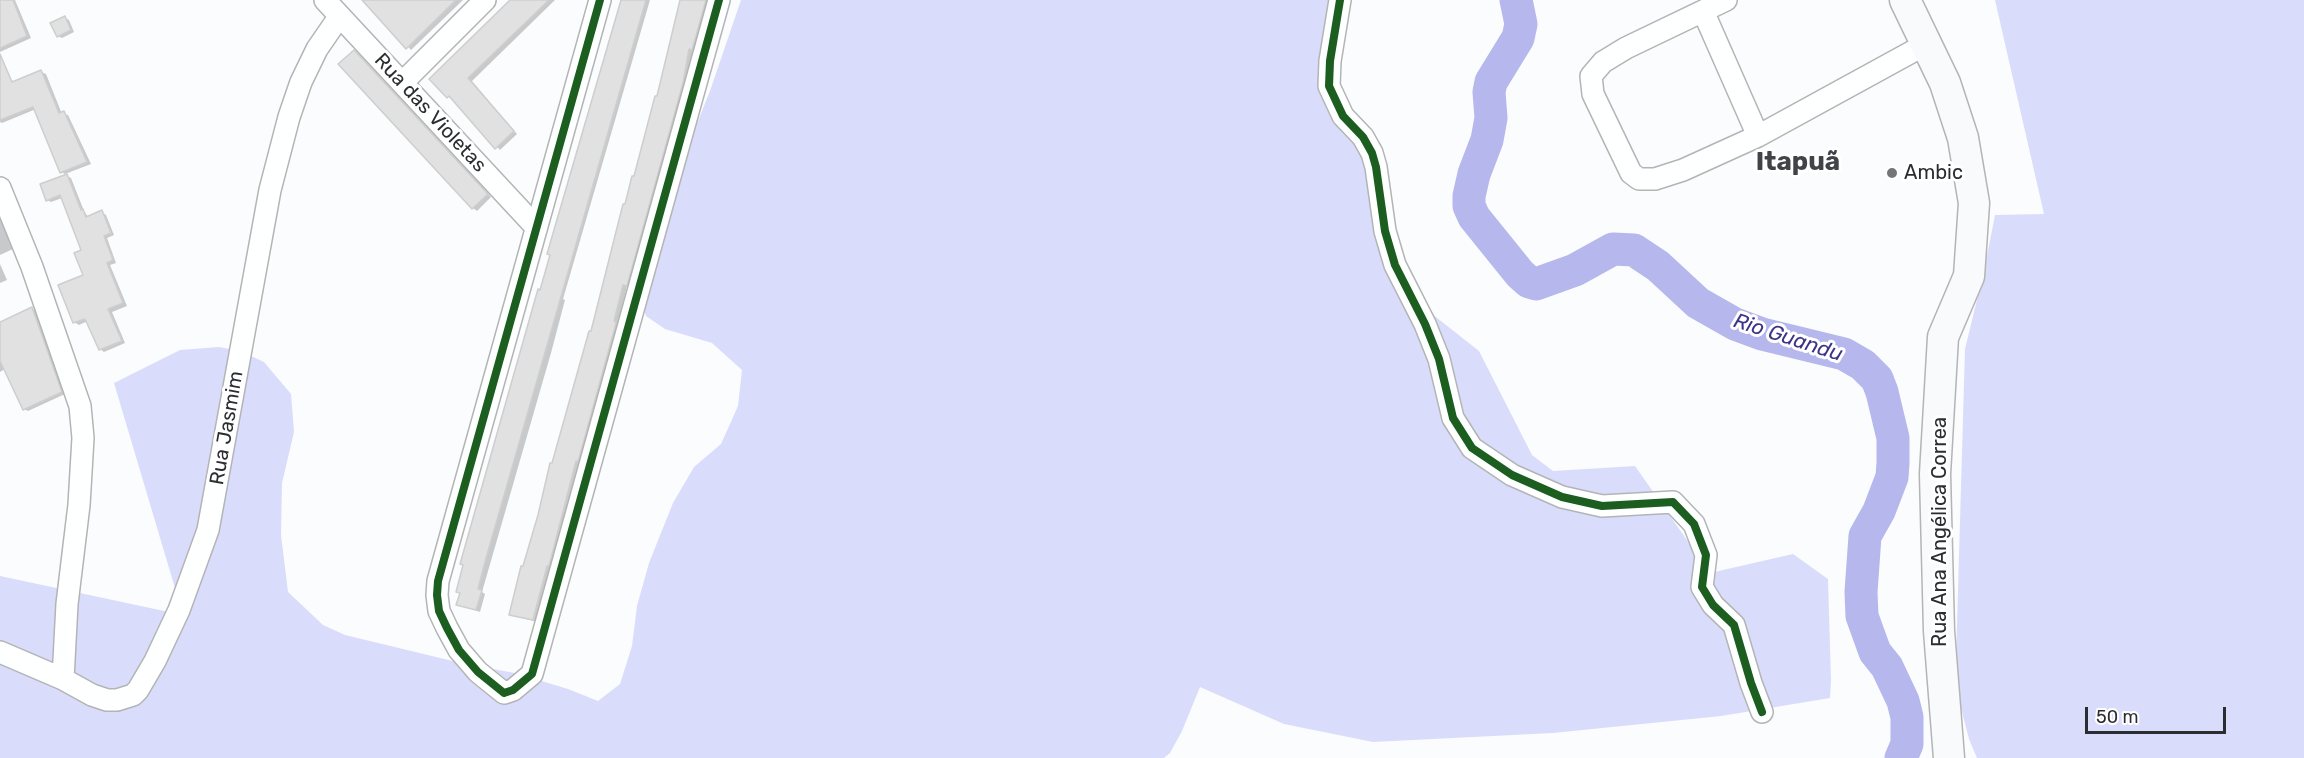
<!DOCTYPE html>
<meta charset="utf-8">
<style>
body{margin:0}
#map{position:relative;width:2304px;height:758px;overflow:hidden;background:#fbfcfd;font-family:Rubik,sans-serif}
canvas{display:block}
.scale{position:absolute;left:2085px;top:707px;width:141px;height:27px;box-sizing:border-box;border:3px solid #2c2d30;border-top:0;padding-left:8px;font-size:18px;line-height:21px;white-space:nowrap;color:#2c2d30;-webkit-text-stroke:4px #fff;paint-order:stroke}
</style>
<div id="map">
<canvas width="2304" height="758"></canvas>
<div class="scale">50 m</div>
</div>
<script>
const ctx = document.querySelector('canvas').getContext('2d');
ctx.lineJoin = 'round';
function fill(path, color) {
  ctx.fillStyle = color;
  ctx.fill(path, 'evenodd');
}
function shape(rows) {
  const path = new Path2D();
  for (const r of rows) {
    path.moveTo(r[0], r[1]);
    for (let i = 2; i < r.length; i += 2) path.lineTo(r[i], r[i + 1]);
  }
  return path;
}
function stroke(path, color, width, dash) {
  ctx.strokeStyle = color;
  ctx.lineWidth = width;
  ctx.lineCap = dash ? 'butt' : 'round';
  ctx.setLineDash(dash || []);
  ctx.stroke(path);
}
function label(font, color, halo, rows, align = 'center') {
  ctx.font = font + ' Rubik,sans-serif';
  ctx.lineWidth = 6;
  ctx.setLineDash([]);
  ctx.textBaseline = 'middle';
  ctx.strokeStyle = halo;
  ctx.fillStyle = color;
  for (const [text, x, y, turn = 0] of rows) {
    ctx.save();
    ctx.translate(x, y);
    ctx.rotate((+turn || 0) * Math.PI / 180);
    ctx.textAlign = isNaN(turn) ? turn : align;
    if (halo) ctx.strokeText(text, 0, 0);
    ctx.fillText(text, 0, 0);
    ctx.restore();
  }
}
fill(shape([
 [741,0,1348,0,1333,78,1346,108,1381,146,1380,173,1388,238,1427,310,1479,351,1532,455,1553,471,1635,466,1710,573,1793,554,1828,579,1831,681,1830,698,1721,716,1553,733,1373,742,1284,724,1200,687,1182,731,1170,753,1164,758,0,758,0,576,183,615,114,383,180,350,219,347,240,351,264,362,291,394,294,432,282,483,281,535,288,592,323,625,345,635,465,664,515,673,568,689,598,701,620,684,632,646,637,606,649,563,673,503,694,467,721,444,738,406,742,370,712,343,665,329,646,316,640,298,677,173,710,91],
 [1995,0,2304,0,2304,758,1977,758,1969,739,1959,700,1956,659,1965,349,1984,271,1995,215,2044,214]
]), '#dadcfb');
fill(shape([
 [0,0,15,0,31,38,0,52],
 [364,0,463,0,411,50],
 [512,0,555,0,472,81,517,134,500,150,453,98,448,97],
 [622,0,650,0,563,299,565,300,551,353,482,592,485,594,480,612,462,606,541,292],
 [685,0,710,0,696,51,693,51,687,86,631,287,627,286,618,324,620,325,537,622,515,616,553,465],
 [65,18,69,20,74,32,62,38,58,36],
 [354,52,491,197,477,211,473,208],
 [0,62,10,79,14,82,41,72,46,74,62,114,68,115,91,164,65,174,61,172,36,109,2,123,0,122],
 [67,176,71,178,84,211,88,217,102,212,106,215,114,235,107,238,116,263,110,265,127,306,112,312,125,343,104,352,100,349,88,321,79,325,74,322,85,276,83,251,62,198,51,202,47,200],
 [0,216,13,249,0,255],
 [0,264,7,280,0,283],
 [32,309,36,311,65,394,28,411,24,409,5,369,0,372,0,324]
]), '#0003');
stroke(shape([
 [1516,0,1521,24,1518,38,1491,82,1489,92,1491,118,1487,140,1474,174,1469,196,1469,206,1474,217,1520,274,1529,282,1536,284,1575,270,1613,249,1634,250,1658,266,1698,303,1735,324,1762,334,1844,354,1863,365,1877,379,1882,392,1893,438,1893,463,1892,477,1879,511,1865,536,1861,592,1862,616,1875,652,1887,667,1903,701,1907,717,1907,744,1901,758]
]), '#b6b7ec', 33);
const building = shape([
 [0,0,13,0,27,36,0,48,0,0],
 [362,0,456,0,406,49,362,0],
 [510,0,549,0,468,78,514,131,495,149,449,96,447,98,429,79,510,0],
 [621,0,646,0,485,562,478,589,482,590,476,610,456,605,460,593,456,592,463,565,460,564,538,289,540,290,550,255,547,254,621,0],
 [680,0,706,0,692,50,689,49,683,83,627,286,623,285,614,321,616,321,615,327,578,462,576,461,549,566,547,566,533,620,509,615,521,566,523,566,538,515,550,463,552,463,589,331,591,331,623,204,625,204,632,176,634,176,655,96,657,96,680,0],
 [65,16,71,30,57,37,50,23,65,16],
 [354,50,488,194,472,209,338,64,354,50],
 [0,54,12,82,41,70,59,113,64,111,87,162,60,173,33,107,0,120,0,54],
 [67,174,81,210,83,209,86,217,102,210,111,233,104,236,113,260,107,263,123,303,108,309,122,341,99,350,85,319,73,323,58,285,83,275,74,253,81,250,60,195,46,201,40,184,67,174],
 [32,307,62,392,23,410,0,361,0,322,32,307]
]);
fill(building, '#e1e1e1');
stroke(building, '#cdcecd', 1.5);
const street = shape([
 [325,0,535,226],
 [600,0,438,581,437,595,439,611,447,628,459,650,478,672,504,693,513,690,532,674,719,0],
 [1340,0,1330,61,1329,86,1343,116,1363,137,1372,153,1376,167,1385,231,1395,265,1425,324,1439,359,1453,418,1472,448,1512,475,1562,497,1602,506,1673,502,1694,524,1706,555,1702,587,1713,605,1734,625,1751,683,1762,712],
 [1726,0,1626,48,1603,62,1591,76,1593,94,1631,173,1639,179,1655,179,1683,170,1758,136,1928,43],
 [1703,11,1758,136],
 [402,83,485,0],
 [0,188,32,267,80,406,83,438,79,505,67,604,63,679],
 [0,652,63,679,92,695,107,700,117,700,133,695,138,690,155,661,179,610,208,530,270,190,289,117,301,82,317,49,339,17]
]);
const secondary = shape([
 [1905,0,1945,83,1963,138,1974,203,1969,276,1943,337,1935,474,1939,631,1949,758]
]);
stroke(street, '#b4b4b6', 24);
stroke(secondary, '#b4b4b6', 33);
stroke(street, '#feffff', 21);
stroke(secondary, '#f9fafc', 30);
stroke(shape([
 [600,0,438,581,437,595,439,611,447,628,459,650,478,672,504,693,513,690,532,674,719,0],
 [1340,0,1330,61,1329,86,1343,116,1363,137,1372,153,1376,167,1385,231,1395,265,1425,324,1439,359,1453,418,1472,448,1512,475,1562,497,1602,506,1673,502,1694,524,1706,555,1702,587,1713,605,1734,625,1751,683,1762,712]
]), '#1b5e20', 8);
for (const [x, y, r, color] of [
 [1892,173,6,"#747578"]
]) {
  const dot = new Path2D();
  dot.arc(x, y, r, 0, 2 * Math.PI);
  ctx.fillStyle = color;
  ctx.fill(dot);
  stroke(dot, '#fff', 2);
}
label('20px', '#2c2d30', '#fff', [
 ["Rua das Violetas",430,113,47],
 ["Rua Jasmim",227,428,-80],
 ["Rua Ana Angélica Correa",1940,532,-90]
]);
label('20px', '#2c2d30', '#fff', [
 ["Ambic",1904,173]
], 'left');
label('italic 21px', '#3c3489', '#fff', [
 ["Rio Guandu",1788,338,18]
]);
label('bold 26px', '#424349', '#fff', [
 ["Itapuã",1798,162]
]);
</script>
